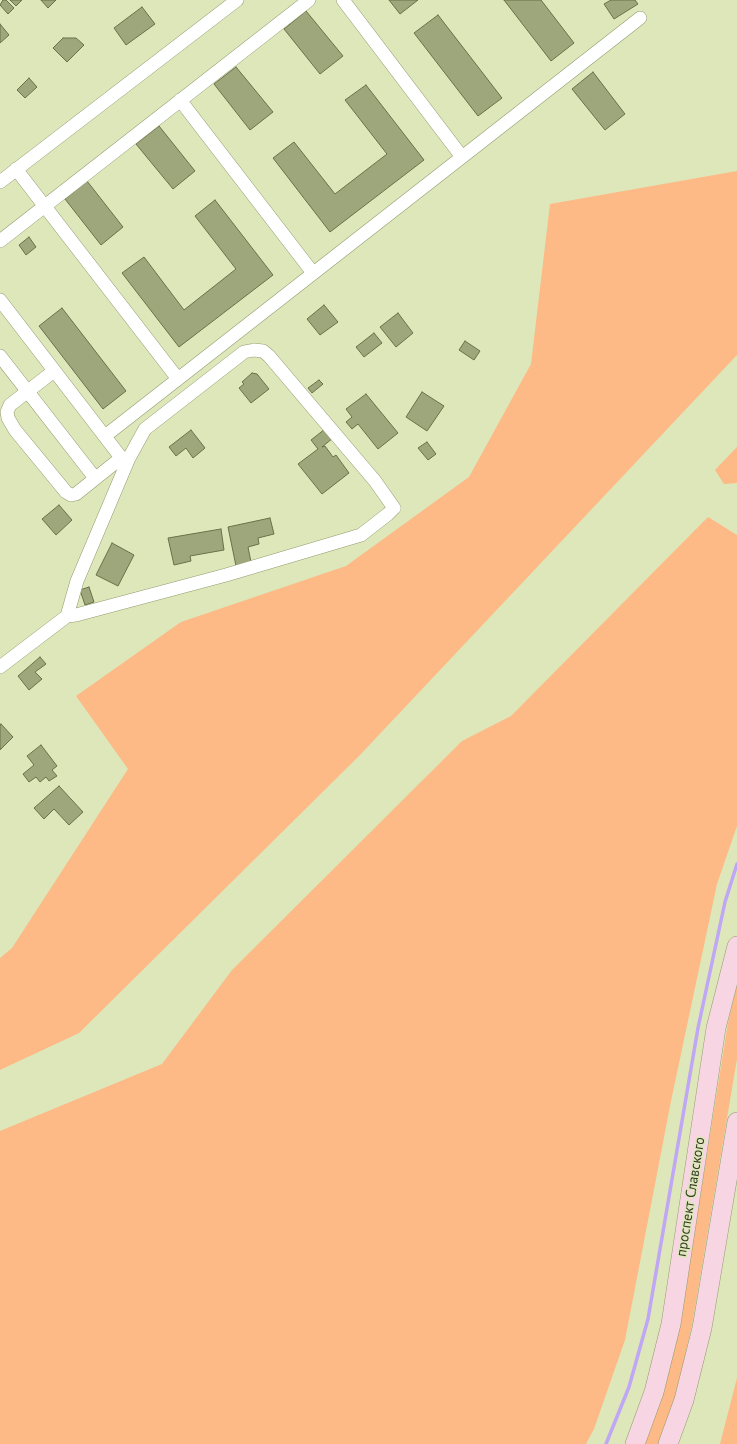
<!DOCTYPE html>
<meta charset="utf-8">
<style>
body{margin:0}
canvas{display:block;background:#dde7b9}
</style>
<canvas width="737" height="1444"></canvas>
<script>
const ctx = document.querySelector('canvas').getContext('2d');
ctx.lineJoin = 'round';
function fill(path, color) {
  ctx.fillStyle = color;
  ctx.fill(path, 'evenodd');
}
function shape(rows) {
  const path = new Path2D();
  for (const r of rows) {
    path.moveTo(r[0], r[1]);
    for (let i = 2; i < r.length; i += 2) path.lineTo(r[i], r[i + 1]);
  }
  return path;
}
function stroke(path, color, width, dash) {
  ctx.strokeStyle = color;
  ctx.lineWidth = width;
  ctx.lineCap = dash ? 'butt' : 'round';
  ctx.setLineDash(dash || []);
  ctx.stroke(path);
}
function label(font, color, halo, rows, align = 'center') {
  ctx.font = font + ' "PT Sans",sans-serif';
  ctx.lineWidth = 3;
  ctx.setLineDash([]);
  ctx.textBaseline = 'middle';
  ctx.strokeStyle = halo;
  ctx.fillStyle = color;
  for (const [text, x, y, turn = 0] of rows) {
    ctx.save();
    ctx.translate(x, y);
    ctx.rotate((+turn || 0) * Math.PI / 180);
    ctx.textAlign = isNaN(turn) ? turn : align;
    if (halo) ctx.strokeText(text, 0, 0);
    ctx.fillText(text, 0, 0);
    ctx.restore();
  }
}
fill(shape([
 [737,171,737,355,359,756,79,1033,0,1070,0,958,12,948,128,769,76,696,181,622,346,566,469,477,531,364,550,204],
 [737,447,737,483,724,484,715,470],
 [708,517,737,535,737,826,717,884,671,1101,625,1340,594,1429,586,1444,0,1444,0,1131,162,1064,232,970,462,741,511,716],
 [737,984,737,1059,692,1325,676,1395,659,1444,645,1444,680,1321,728,1023],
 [737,1378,737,1444,720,1444]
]), '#fdb986');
stroke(shape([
 [606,1444,629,1387,648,1319,698,1028,725,902,737,864]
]), '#bfa7f5', 3.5);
const building = shape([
 [3,0,6,0,14,8,8,14,0,5,3,0],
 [10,0,22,0,16,6,10,0],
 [41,0,56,0,48,8,41,0],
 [389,0,418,0,400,14,389,0],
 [504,0,541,0,574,43,551,61,504,0],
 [611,0,635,0,638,4,614,19,604,4,611,0],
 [142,7,155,24,126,45,114,28,142,7],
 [306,11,343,56,320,74,284,29,306,11],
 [438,15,502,98,478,116,414,33,438,15],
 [0,24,9,35,0,43,0,24],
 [63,38,76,38,84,45,67,62,53,48,63,38],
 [236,67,273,112,250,130,214,84,236,67],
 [593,72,625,114,605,130,572,89,593,72],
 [29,78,37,87,25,98,17,90,29,78],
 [366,85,424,160,330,232,273,158,294,142,335,194,387,154,345,100,366,85],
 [159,126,195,171,173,189,136,144,159,126],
 [87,181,123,227,101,245,65,199,87,181],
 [215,200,273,275,179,347,122,273,144,257,184,310,236,269,195,216,215,200],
 [29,237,36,247,26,255,19,245,29,237],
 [324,305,338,322,320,335,307,319,324,305],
 [62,308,126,391,103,409,39,326,62,308],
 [398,313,413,333,396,347,380,327,398,313],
 [374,333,382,343,364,357,356,347,374,333],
 [465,341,480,351,474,360,459,350,465,341],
 [252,373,257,374,269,389,251,403,239,388,244,384,242,382,252,373],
 [319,380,323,384,312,393,308,388,319,380],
 [422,392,444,406,427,431,406,417,422,392],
 [366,394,398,433,378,449,358,424,352,429,346,422,352,417,346,409,366,394],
 [325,429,333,438,322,447,325,446,333,457,336,455,349,473,322,494,298,464,318,449,311,440,325,429],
 [191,430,205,448,193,458,186,448,176,456,169,447,191,430],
 [427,442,436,454,428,460,418,448,427,442],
 [59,505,72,520,56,535,42,519,59,505],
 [270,518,274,534,258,538,259,544,248,547,251,562,236,566,228,527,270,518],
 [221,529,224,550,190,556,191,561,174,565,168,538,221,529],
 [112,543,134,555,118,586,96,575,112,543],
 [89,587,94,602,85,605,80,590,89,587],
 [40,657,46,664,35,672,42,679,29,690,18,676,40,657],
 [1,724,13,737,0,750,0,725,1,724],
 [41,745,57,766,52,770,57,776,49,781,46,777,40,782,36,777,29,782,23,774,34,765,27,756,41,745],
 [59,786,83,812,69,825,54,809,44,819,34,808,59,786]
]);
fill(building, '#9ea77b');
stroke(building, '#697148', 1);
const minor = shape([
 [343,0,462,157],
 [180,100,313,273],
 [16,169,178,379],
 [0,182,237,0],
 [0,241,309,0],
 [0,300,126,464],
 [254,350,263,351,269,356,375,481,394,508,388,514,361,535,226,575,76,615,67,616,77,581,129,458,145,429,244,352,254,350],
 [0,356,95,478],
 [54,371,10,405,7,412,8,418,15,430,66,492,71,495,76,494,121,458],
 [105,436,640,18],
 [0,667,67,616]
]);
const secondary = shape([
 [635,1444,654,1392,671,1324,716,1028,737,946],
 [668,1444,684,1400,702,1328,737,1122]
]);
stroke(minor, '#939c71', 14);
stroke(secondary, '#939c71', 20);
stroke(minor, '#fff', 13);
stroke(secondary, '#f8d5e2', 19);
label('14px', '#353926', '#dde7b9', [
 ["проспект Славского",691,1197,-81]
]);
</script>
